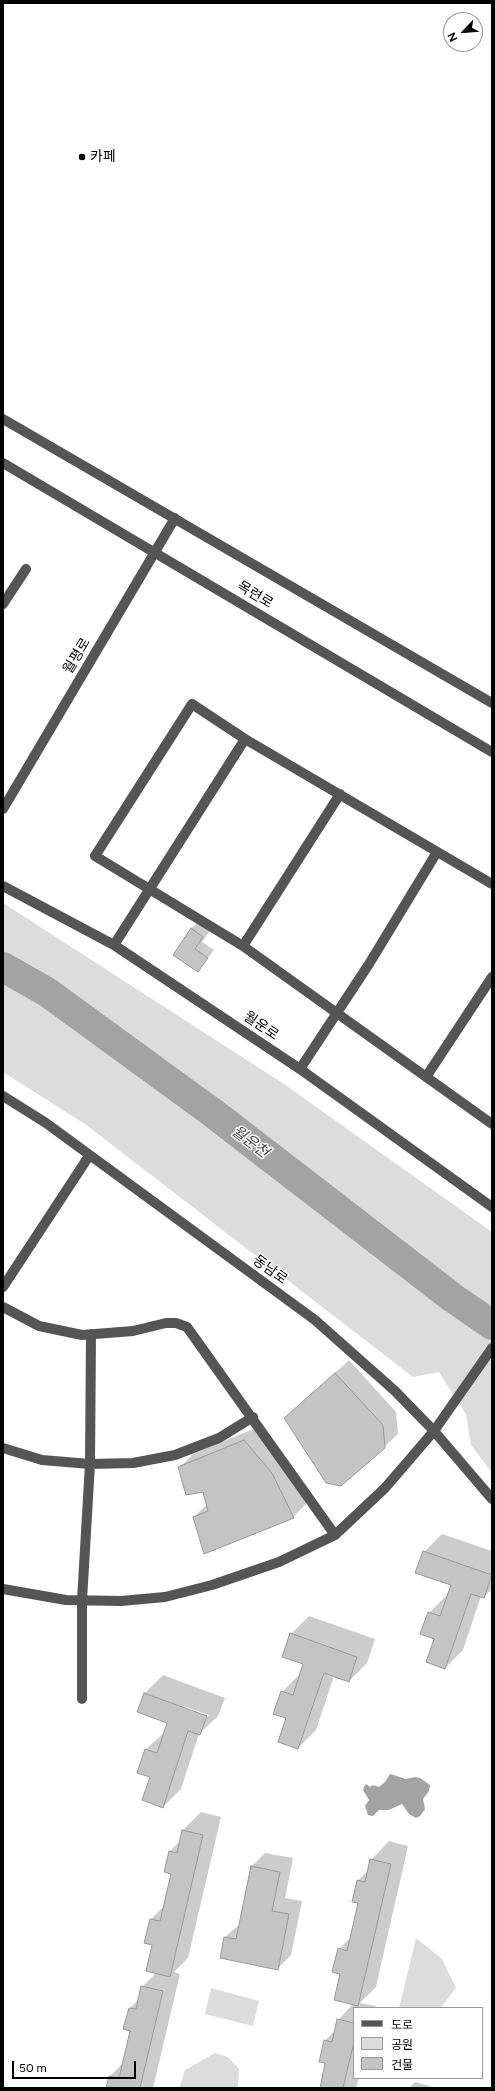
<!DOCTYPE html>
<meta charset="utf-8">
<style>
body{margin:0}
#map{position:relative;width:495px;height:2091px;overflow:hidden;background:#fff;font-family:Figtree,"Noto Sans KR",sans-serif}
canvas{display:block}
.frame{position:absolute;inset:0;border:4px solid #000;pointer-events:none}
.legend{position:absolute;left:353px;top:2007px;width:130px;height:72px;box-sizing:border-box;background:#fff;border:1px solid #999;margin:0;padding:5px 7px;list-style:none;font-size:12px;color:#000}
.legend li{display:flex;align-items:center;gap:8px;height:20px}
.legend b{width:20px;border:1px solid #999}
.north{position:absolute;left:443px;top:12px;width:40px;height:40px;box-sizing:border-box;background:#fff;border:1px solid #999;border-radius:50%;rotate:244deg;font-size:11px;font-weight:700;line-height:16px;text-align:center;color:#000}
.north::after{content:'';display:block;margin:auto;width:14px;height:18px;background:#000;clip-path:polygon(50% 0,100% 100%,50% 72%,0 100%)}
.scale{position:absolute;left:12px;top:2061px;width:124px;height:18px;box-sizing:border-box;border:2px solid #000;border-top:0;padding-left:5px;font-size:12px;line-height:14px;white-space:nowrap;color:#000;-webkit-text-stroke:3px #fff;paint-order:stroke}
</style>
<div id="map">
<canvas width="495" height="2091"></canvas>
<div class="frame"></div>
<ul class="legend">
<li><b style="height:5px;background:#555"></b>도로</li>
<li><b style="height:11px;background:#dcdcdc"></b>공원</li>
<li><b style="height:11px;background:#c4c4c4"></b>건물</li>
</ul>
<div class="north">N</div>
<div class="scale">50 m</div>
</div>
<script>
const ctx = document.querySelector('canvas').getContext('2d');
ctx.lineJoin = 'round';
function fill(path, color) {
  ctx.fillStyle = color;
  ctx.fill(path, 'evenodd');
}
function shape(rows) {
  const path = new Path2D();
  for (const r of rows) {
    path.moveTo(r[0], r[1]);
    for (let i = 2; i < r.length; i += 2) path.lineTo(r[i], r[i + 1]);
  }
  return path;
}
function stroke(path, color, width, dash) {
  ctx.strokeStyle = color;
  ctx.lineWidth = width;
  ctx.lineCap = dash ? 'butt' : 'round';
  ctx.setLineDash(dash || []);
  ctx.stroke(path);
}
function label(font, color, halo, rows, align = 'center') {
  ctx.font = font + ' Figtree,"Noto Sans KR",sans-serif';
  ctx.lineWidth = 3;
  ctx.setLineDash([]);
  ctx.textBaseline = 'middle';
  ctx.strokeStyle = halo;
  ctx.fillStyle = color;
  for (const [text, x, y, turn = 0] of rows) {
    ctx.save();
    ctx.translate(x, y);
    ctx.rotate((+turn || 0) * Math.PI / 180);
    ctx.textAlign = isNaN(turn) ? turn : align;
    if (halo) ctx.strokeText(text, 0, 0);
    ctx.fillText(text, 0, 0);
    ctx.restore();
  }
}
fill(shape([
 [3,903,284,1084,492,1232,492,1473,471,1445,466,1414,439,1372,413,1377,85,1124,3,1072],
 [416,1938,442,1959,456,1988,442,2006,443,2008,399,2008],
 [211,1988,259,2001,253,2026,205,2014],
 [215,2053,228,2057,239,2069,238,2088,179,2088,185,2070]
]), '#dcdcdc');
fill(shape([
 [390,1774,406,1779,415,1777,420,1778,430,1785,429,1791,423,1799,425,1809,420,1816,416,1818,409,1814,402,1804,389,1810,379,1810,373,1816,368,1815,365,1806,369,1800,363,1790,364,1787,366,1784,370,1787,373,1785,379,1787,385,1782]
]), '#a3a3a3');
fill(shape([
 [198,922,210,930,202,942,214,950,198,971,191,929],
 [349,1360,396,1412,398,1434,384,1447,286,1418],
 [258,1427,307,1503,293,1517,194,1517,207,1504,203,1491,180,1467,193,1454],
 [442,1534,492,1551,492,1589,484,1597,481,1596,463,1650,445,1668,429,1613,447,1595,449,1595,452,1584,424,1552],
 [309,1616,375,1639,367,1663,349,1681,334,1676,316,1730,298,1748,287,1718,282,1692,300,1674,301,1674,305,1664,291,1634],
 [163,1675,225,1698,218,1716,199,1734,181,1789,163,1807,151,1776,146,1749,165,1732,168,1723,138,1711,145,1693],
 [183,1706,209,1715,208,1717,183,1708],
 [201,1812,221,1817,188,1958,174,1972,180,1974,153,2088,107,2088,110,2076,123,2063,131,2030,125,2028,130,2008,140,1998,142,1987,157,1972,151,1919,164,1906,172,1873,166,1872,170,1851,180,1841,183,1830],
 [389,1841,408,1846,376,1987,360,2003,376,2006,375,2008,354,2008,354,2078,359,2078,356,2088,321,2088,327,2063,325,2041,335,2030,338,2020,353,2004,341,1973,339,1949,352,1936,359,1903,358,1881,368,1870,371,1860],
 [265,1853,293,1858,285,1898,302,1901,291,1955,277,1969,221,1957,225,1937,240,1924,252,1866],
 [415,2082,436,2088,409,2088]
]), '#0003');
stroke(shape([
 [3,967,47,992,213,1113,453,1298,492,1325]
]), '#a3a3a3', 30);
const building = shape([
 [191,928,203,937,195,949,208,958,198,972,173,955,191,928],
 [335,1373,383,1425,385,1448,341,1486,326,1483,284,1418,335,1373],
 [244,1440,272,1473,294,1518,204,1554,193,1517,208,1511,203,1492,186,1495,178,1467,244,1440],
 [423,1551,492,1575,484,1598,471,1594,445,1669,426,1662,434,1639,420,1634,428,1612,440,1616,451,1585,415,1573,423,1551],
 [290,1633,357,1657,349,1682,324,1673,298,1749,278,1742,286,1718,273,1714,281,1691,293,1695,303,1664,282,1657,290,1633],
 [144,1693,207,1716,200,1735,188,1731,163,1808,142,1800,150,1777,137,1773,145,1749,157,1753,167,1723,137,1712,144,1693],
 [182,1830,203,1835,170,1977,146,1971,152,1945,144,1943,150,1919,160,1921,171,1874,164,1872,169,1851,177,1853,182,1830],
 [370,1859,391,1864,358,2006,334,2000,340,1974,332,1972,338,1948,347,1951,358,1903,352,1902,357,1880,365,1882,370,1859],
 [251,1866,280,1872,272,1911,289,1914,278,1970,220,1958,224,1937,236,1939,251,1866],
 [141,1986,163,1991,140,2088,106,2088,109,2076,119,2078,130,2031,123,2029,129,2008,136,2009,141,1986],
 [337,2019,354,2023,354,2042,343,2088,320,2088,325,2063,319,2062,324,2040,332,2042,337,2019]
]);
fill(building, '#c4c4c4');
stroke(building, '#999', 1);
stroke(shape([
 [3,419,492,703],
 [3,463,492,752],
 [3,604,26,569],
 [245,739,192,704,95,856,243,946,492,1124],
 [3,809,175,518],
 [3,886,114,945,300,1069,492,1207],
 [114,945,245,739,492,884],
 [243,946,340,794],
 [300,1069,369,964,437,852],
 [426,1077,492,977],
 [3,1096,46,1123,315,1320,395,1391,434,1431,492,1499],
 [3,1287,89,1156],
 [3,1307,39,1326,82,1335,133,1331,166,1323,176,1323,187,1327,335,1535],
 [3,1448,42,1460,90,1464,133,1463,175,1455,219,1438,253,1417],
 [3,1589,66,1600,121,1601,165,1597,212,1585,279,1562,335,1535,385,1488,434,1431,492,1348],
 [82,1699,82,1600,90,1464,91,1334]
]), '#555', 10);
for (const [x, y, r, color] of [
 [82,157,4,"#000"]
]) {
  const dot = new Path2D();
  dot.arc(x, y, r, 0, 2 * Math.PI);
  ctx.fillStyle = color;
  ctx.fill(dot);
  stroke(dot, '#fff', 1.5);
}
label('14px', '#000', '#fff', [
 ["카페",90,157]
], 'left');
label('14px', '#000', '#fff', [
 ["목련로",255,595,31],
 ["월평로",77,656,-59],
 ["월운로",261,1026,34],
 ["동남로",270,1270,36]
]);
label('italic 15px', '#444', '#fff', [
 ["월운천",250,1142,37]
]);
</script>
